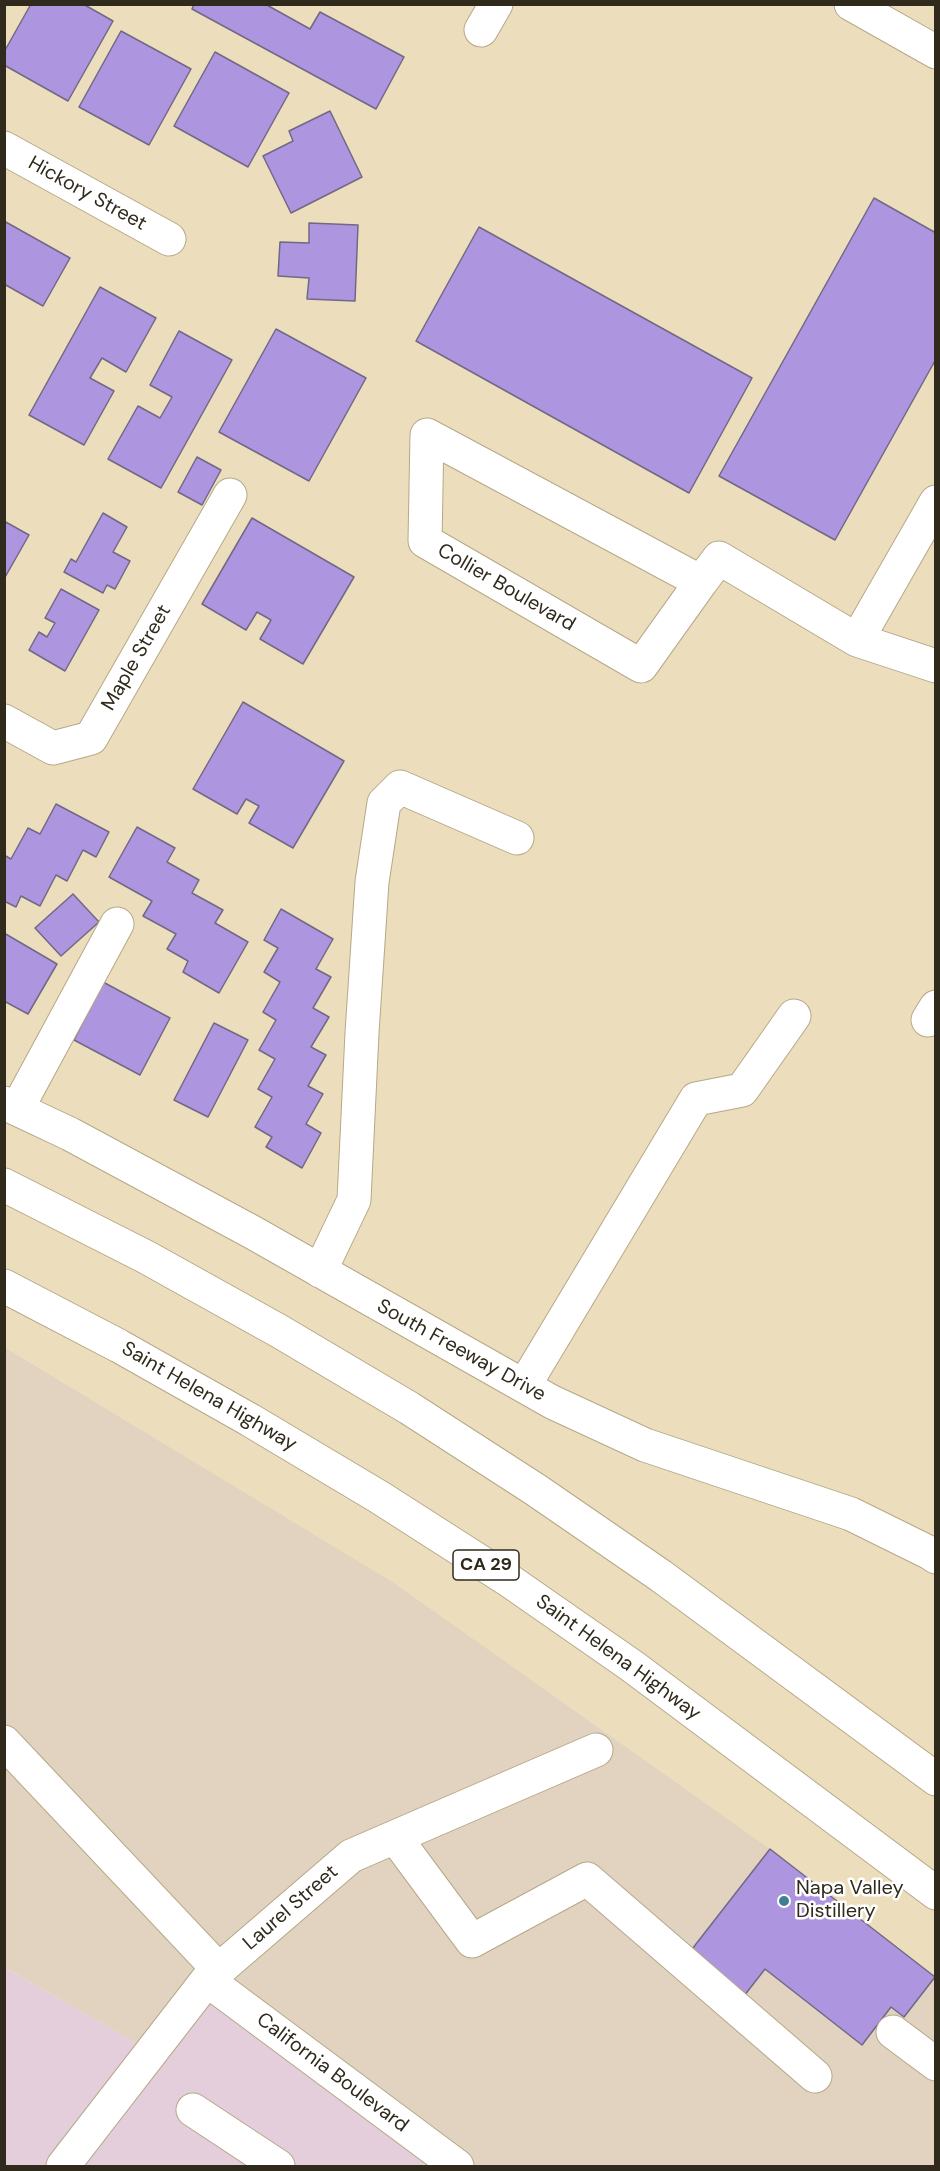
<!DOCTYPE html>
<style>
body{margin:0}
#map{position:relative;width:940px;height:2171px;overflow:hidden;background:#ecdebc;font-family:"DM Sans",sans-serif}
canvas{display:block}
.frame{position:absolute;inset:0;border:6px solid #302a1d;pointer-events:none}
</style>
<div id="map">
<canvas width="940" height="2171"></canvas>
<div class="frame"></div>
</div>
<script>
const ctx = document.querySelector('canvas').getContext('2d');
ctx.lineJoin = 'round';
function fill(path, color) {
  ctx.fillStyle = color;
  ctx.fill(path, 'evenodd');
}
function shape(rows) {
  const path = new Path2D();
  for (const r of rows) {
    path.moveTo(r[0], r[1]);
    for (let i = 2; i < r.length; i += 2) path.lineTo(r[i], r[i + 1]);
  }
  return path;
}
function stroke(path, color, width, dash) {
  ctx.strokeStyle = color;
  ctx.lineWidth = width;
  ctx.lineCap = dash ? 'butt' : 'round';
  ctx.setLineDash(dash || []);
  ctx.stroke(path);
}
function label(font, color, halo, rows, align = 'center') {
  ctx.font = font + ' "DM Sans",sans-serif';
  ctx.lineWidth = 5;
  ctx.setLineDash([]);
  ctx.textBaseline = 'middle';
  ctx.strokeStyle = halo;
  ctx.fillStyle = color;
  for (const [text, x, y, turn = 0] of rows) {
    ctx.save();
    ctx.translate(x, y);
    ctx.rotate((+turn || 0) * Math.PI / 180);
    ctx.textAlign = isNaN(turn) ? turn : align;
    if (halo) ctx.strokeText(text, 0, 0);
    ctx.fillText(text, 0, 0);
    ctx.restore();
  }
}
fill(shape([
 [4,1967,152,2052,207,1980,457,2166,5,2166]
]), '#e4cedb');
fill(shape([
 [4,1347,394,1583,770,1849,935,1977,935,2166,457,2166,207,1980,152,2052,5,1967]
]), '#e1d3c0');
const building = shape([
 [31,4,83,4,113,21,68,101,4,65,4,52,31,4],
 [194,4,265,4,310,29,320,12,404,57,376,109,192,9,194,4],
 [121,31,191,69,149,145,79,107,121,31],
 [215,52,289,93,248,167,174,126,215,52],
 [330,111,362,177,291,213,263,156,293,141,289,131,330,111],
 [874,198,936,233,936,359,835,540,719,476,874,198],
 [4,221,70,258,43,306,4,284,4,221],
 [309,223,358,225,355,301,307,299,309,278,278,276,280,242,309,243,309,223],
 [479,227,752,378,689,493,416,341,479,227],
 [100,287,156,318,126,372,102,358,90,378,114,391,84,445,29,415,100,287],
 [276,329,366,378,309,481,219,432,276,329],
 [179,331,232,360,161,488,108,459,138,406,160,418,172,397,150,385,179,331],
 [197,457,221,470,202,505,178,492,197,457],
 [103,513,127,527,113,552,130,561,115,589,107,585,103,593,64,572,71,559,76,562,103,513],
 [252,518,354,577,303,664,260,639,271,620,257,612,246,630,202,604,252,518],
 [4,521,29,535,4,579,4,521],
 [61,589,99,610,65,671,29,650,39,632,47,637,55,623,45,618,61,589],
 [243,702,344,761,293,848,249,823,259,806,246,799,237,814,193,789,243,702],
 [56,804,109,832,96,857,83,850,67,881,56,875,40,906,21,896,16,907,4,901,4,855,11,859,28,828,40,834,56,804],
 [137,827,175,848,167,862,199,880,192,893,223,910,215,923,248,942,219,993,183,972,188,961,167,949,176,934,143,916,152,901,109,877,137,827],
 [73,894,99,922,61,956,35,928,73,894],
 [281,909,333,939,316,969,331,977,313,1008,329,1017,311,1047,326,1055,308,1086,323,1094,306,1124,321,1133,302,1168,266,1147,272,1137,255,1127,272,1097,258,1089,275,1059,259,1050,276,1020,263,1012,280,982,264,972,278,948,264,940,281,909],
 [4,933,57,964,28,1014,4,1001,4,933],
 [103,982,170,1018,140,1075,74,1040,103,982],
 [214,1023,248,1040,208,1117,174,1100,214,1023],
 [770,1849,935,1977,904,2017,891,2007,862,2045,765,1969,744,1996,689,1953,770,1849]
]);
fill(building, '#ae95df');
stroke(building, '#716885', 1.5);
const minor = shape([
 [851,4,936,52],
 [481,30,496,4],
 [4,148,169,239],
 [701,582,427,435,425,541,641,666,701,582,719,558,857,640,936,502],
 [857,640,936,666],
 [4,721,53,748,91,738,230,495],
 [928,1020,936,1007],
 [4,1103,70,1134,252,1232,552,1402,645,1445,851,1514,930,1553,936,1557],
 [17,1109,117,924],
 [320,1271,354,1200,362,1033,372,882,384,803,400,787,517,838],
 [524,1386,696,1099,742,1090,794,1016],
 [4,1742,219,1970],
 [395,1837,472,1941,587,1879,815,2076],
 [207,1980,457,2166],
 [893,2032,936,2064],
 [193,2110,278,2166],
 [63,2166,207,1980,351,1856,596,1750]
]);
const highway = shape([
 [4,1185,146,1257,279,1331,409,1408,536,1490,661,1576,936,1779],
 [4,1286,119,1346,250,1420,379,1497,507,1579,632,1666,936,1893]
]);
stroke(minor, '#b6a888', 35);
stroke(highway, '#b6a888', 35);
stroke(minor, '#fff', 33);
stroke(highway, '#fff', 33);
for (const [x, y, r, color] of [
 [784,1901,6,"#407e93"]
]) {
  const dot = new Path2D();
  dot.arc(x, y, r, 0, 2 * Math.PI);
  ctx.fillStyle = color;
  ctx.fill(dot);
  stroke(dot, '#fff', 2);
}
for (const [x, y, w] of [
 [486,1565,66]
]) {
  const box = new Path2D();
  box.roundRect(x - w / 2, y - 15, w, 30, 4.5);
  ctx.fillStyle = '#fff';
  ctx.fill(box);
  stroke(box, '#302a1d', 1.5);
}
label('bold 18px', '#302a1d', null, [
 ["CA 29",486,1565]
]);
label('20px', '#302a1d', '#fff', [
 ["Hickory Street",87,194,29],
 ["Collier Boulevard",506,588,30],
 ["Maple Street",137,658,-60],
 ["South Freeway Drive",461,1351,29],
 ["Saint Helena Highway",209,1397,30],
 ["Saint Helena Highway",618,1658,36],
 ["Laurel Street",291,1908,-41],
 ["California Boulevard",332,2073,37]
]);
label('20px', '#302a1d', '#fff', [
 ["Napa Valley",796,1889],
 ["Distillery",796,1912]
], 'left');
</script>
